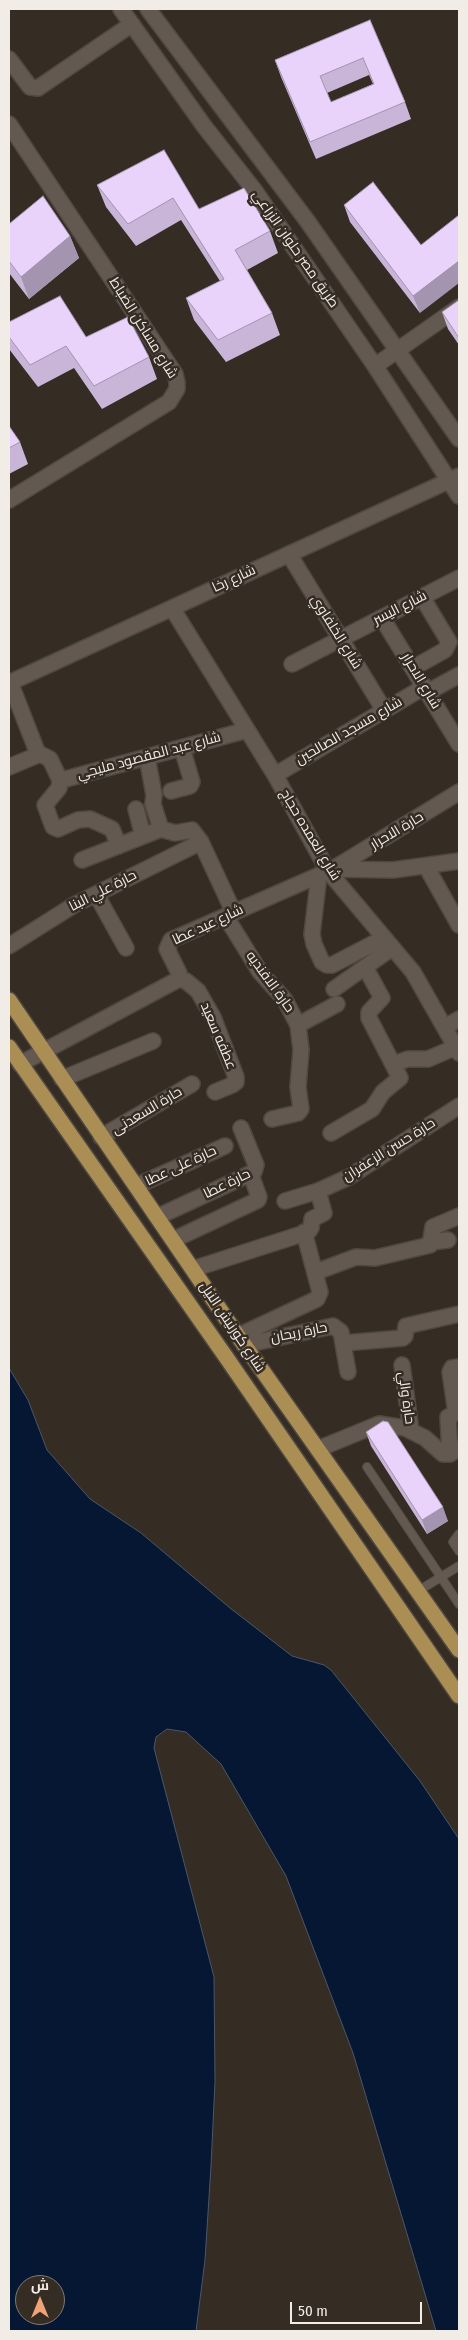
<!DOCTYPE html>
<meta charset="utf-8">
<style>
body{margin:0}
#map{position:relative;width:468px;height:2340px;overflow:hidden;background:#352c24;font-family:"Fira Sans Condensed",Cairo,sans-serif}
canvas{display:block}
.frame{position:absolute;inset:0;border:10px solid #f2ece7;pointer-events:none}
.north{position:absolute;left:15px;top:2275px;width:50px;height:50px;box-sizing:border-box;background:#352c24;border:1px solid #817972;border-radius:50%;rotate:0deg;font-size:14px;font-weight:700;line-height:20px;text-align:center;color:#f2ece7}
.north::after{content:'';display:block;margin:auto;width:18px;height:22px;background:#efa376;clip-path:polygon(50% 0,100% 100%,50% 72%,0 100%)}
.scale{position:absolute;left:290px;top:2302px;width:132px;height:22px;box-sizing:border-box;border:2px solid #f2ece7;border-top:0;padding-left:6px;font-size:15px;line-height:18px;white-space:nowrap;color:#f2ece7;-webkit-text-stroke:4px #352c24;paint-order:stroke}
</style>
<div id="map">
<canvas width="468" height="2340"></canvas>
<div class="frame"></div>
<div class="north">ش</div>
<div class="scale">50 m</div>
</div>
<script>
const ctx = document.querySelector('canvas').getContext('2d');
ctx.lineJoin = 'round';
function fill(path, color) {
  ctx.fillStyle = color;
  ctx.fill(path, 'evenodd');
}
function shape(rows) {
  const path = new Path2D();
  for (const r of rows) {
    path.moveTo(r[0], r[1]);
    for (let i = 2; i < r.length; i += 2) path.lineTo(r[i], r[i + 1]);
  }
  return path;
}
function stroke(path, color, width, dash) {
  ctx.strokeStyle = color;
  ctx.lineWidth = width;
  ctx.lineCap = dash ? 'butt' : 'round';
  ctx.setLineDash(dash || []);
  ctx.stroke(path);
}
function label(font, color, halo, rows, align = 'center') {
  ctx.font = font + ' "Fira Sans Condensed",Cairo,sans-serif';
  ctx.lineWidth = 5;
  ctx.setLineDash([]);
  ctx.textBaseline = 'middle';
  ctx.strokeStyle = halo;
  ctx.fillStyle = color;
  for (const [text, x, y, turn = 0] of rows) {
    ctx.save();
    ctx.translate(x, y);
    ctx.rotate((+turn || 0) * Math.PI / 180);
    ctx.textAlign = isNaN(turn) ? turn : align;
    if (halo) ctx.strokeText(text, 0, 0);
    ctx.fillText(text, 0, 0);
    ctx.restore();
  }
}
const water = shape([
 [9,1368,28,1400,47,1450,90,1499,141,1533,230,1608,292,1656,324,1665,331,1670,420,1781,459,1839,459,2331,436,2331,353,2053,286,1876,221,1764,186,1732,167,1729,156,1737,154,1748,214,1977,215,2082,211,2166,205,2260,196,2331,9,2331,9,1368],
 [25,2285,55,2285,55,2315,25,2315,25,2285]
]);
fill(water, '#051732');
stroke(water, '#4c5768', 1);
const service = shape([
 [367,1467,459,1604],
 [459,1534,453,1542,459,1551],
 [418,1591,459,1566]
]);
const minor = shape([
 [121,9,204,126,255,191,375,366,459,496],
 [148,9,308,222,459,439],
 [9,59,30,87,38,88,132,24],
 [9,124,175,374,177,382,177,389,169,402,9,500],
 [375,366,459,307],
 [289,554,384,710],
 [172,608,275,775,328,871,413,972,459,1053],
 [382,618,459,744],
 [292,664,459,578],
 [413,668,445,650,449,642,422,597],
 [10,682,38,754],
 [9,683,459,476],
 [428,692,459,675],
 [147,757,154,795,153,804,161,829],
 [9,767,40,754,50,759,59,778,62,780,247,730],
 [275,775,424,687],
 [60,780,59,788,45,805,53,827,58,829,78,820,90,819,112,829,119,846],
 [171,791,190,786,192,782,182,748],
 [136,809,143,836],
 [82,860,161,829,175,833,192,830,201,842,234,913],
 [426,866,459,925],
 [333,869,459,792],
 [319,875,312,934,314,944,322,962,327,965,332,965,384,938],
 [96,894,126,948],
 [226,917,260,972,285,1000,298,1025,301,1050,298,1087,301,1109,298,1113,272,1119],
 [9,946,74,905,201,842],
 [179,979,186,981,198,991,213,1017,236,1077,236,1082,232,1085,215,1092],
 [334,989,392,948],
 [298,1025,337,1004],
 [445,1027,459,1019],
 [20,1064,179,979,179,973,167,949,171,940,333,869,393,870,459,861],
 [393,1064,408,1059,428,1059,456,1047],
 [62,1079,153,1041],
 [331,1133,372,1109,383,1092,400,1078,369,1018,369,1012,382,998,365,967],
 [101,1137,192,1084],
 [136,1186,225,1146],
 [285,1201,318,1191,349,1177,459,1106],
 [157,1217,254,1172,256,1165,241,1128],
 [173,1240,258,1200,259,1197,251,1175],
 [432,1242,448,1240],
 [193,1269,308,1232,311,1228,312,1219,324,1213,318,1191],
 [316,1272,356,1257,375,1258,430,1245,433,1227,459,1216],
 [238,1336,317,1299,320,1292,304,1232],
 [344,1343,403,1338,405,1336,406,1326,459,1314],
 [244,1345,333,1326,341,1332,348,1372],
 [402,1365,411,1431],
 [318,1449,379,1424,405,1428,425,1438,443,1454,450,1454,459,1448],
 [450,1454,448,1417,456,1413,450,1372,452,1368,459,1367]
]);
const trunk = shape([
 [9,1000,238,1336,459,1650],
 [9,1047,226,1357,459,1696]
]);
stroke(service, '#4f4841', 10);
stroke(minor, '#4f4841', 18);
stroke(trunk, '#4f4841', 18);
stroke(service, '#645951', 8);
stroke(minor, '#645951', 15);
stroke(trunk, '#aa8e54', 15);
fill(shape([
 [370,20,405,102,411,119,316,159,281,77,275,60],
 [369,75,373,84,331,102,327,93],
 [164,150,199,209,270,231,278,253,247,270,272,313,280,335,226,362,194,320,186,298,220,281,181,220,136,246,106,207,97,185],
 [344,205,421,245,420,313,350,222],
 [9,224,70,236,79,258,29,299,9,273],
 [459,300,459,345,448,329,442,312],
 [9,322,86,337,149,357,157,379,102,409,74,368,38,387,9,349],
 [9,426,20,442,28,464,9,474],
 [366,1432,448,1521,427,1534,371,1446]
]), '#c9b5d8');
fill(shape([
 [70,236,79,258,29,299,21,277],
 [459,261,459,283,420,313,413,296],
 [443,1507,448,1521,427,1534,422,1520]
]), '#a494b0');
const building = shape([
 [370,20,405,102,310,142,275,60,370,20],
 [363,58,374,84,331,102,320,76,363,58],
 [164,150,199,209,244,188,270,231,235,250,272,313,218,340,186,298,224,279,173,198,128,224,97,185,164,150],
 [373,182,421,245,459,215,459,261,413,296,344,205,373,182],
 [43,196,70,236,21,277,9,261,9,224,43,196],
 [60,296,86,337,128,317,149,357,94,386,66,346,30,365,9,337,9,322,60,296],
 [459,300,459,338,442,312,459,300],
 [9,426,20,442,9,448,9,426],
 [383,1421,388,1422,443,1507,422,1520,366,1432,383,1421]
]);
fill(building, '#ead3fb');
stroke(building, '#a494b0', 1);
label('14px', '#f2ece7', '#352c24', [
 ["طريق مصر حلوان الزراعي",295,249,55],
 ["شارع مساكن الضباط",143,328,58],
 ["شارع رخا",234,579,-25],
 ["شارع اليسر",400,608,-27],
 ["شارع الخلفاوي",336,632,58],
 ["شارع الاحرار",421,681,59],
 ["شارع مسجد الصالحين",349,731,-30],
 ["شارع عبد المقصود مليجي",149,756,-15],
 ["حارة الاحرار",397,831,-31],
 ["شارع العمده حجاج",310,835,59],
 ["حارة علي البنا",103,891,-27],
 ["شارع عيد عطا",208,925,-25],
 ["حارة الافنديه",270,982,54],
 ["عطفه سعيد",218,1036,67],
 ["حارة السعدنى",147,1111,-31],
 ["حارة حسن الزعفران",389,1150,-32],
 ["حارة على عطا",181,1166,-25],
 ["حارة عطا",227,1184,-26],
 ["شارع كورنيش النيل",232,1327,56],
 ["حارة ريحان",299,1333,-11],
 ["حارة والي",406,1398,82]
]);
</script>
